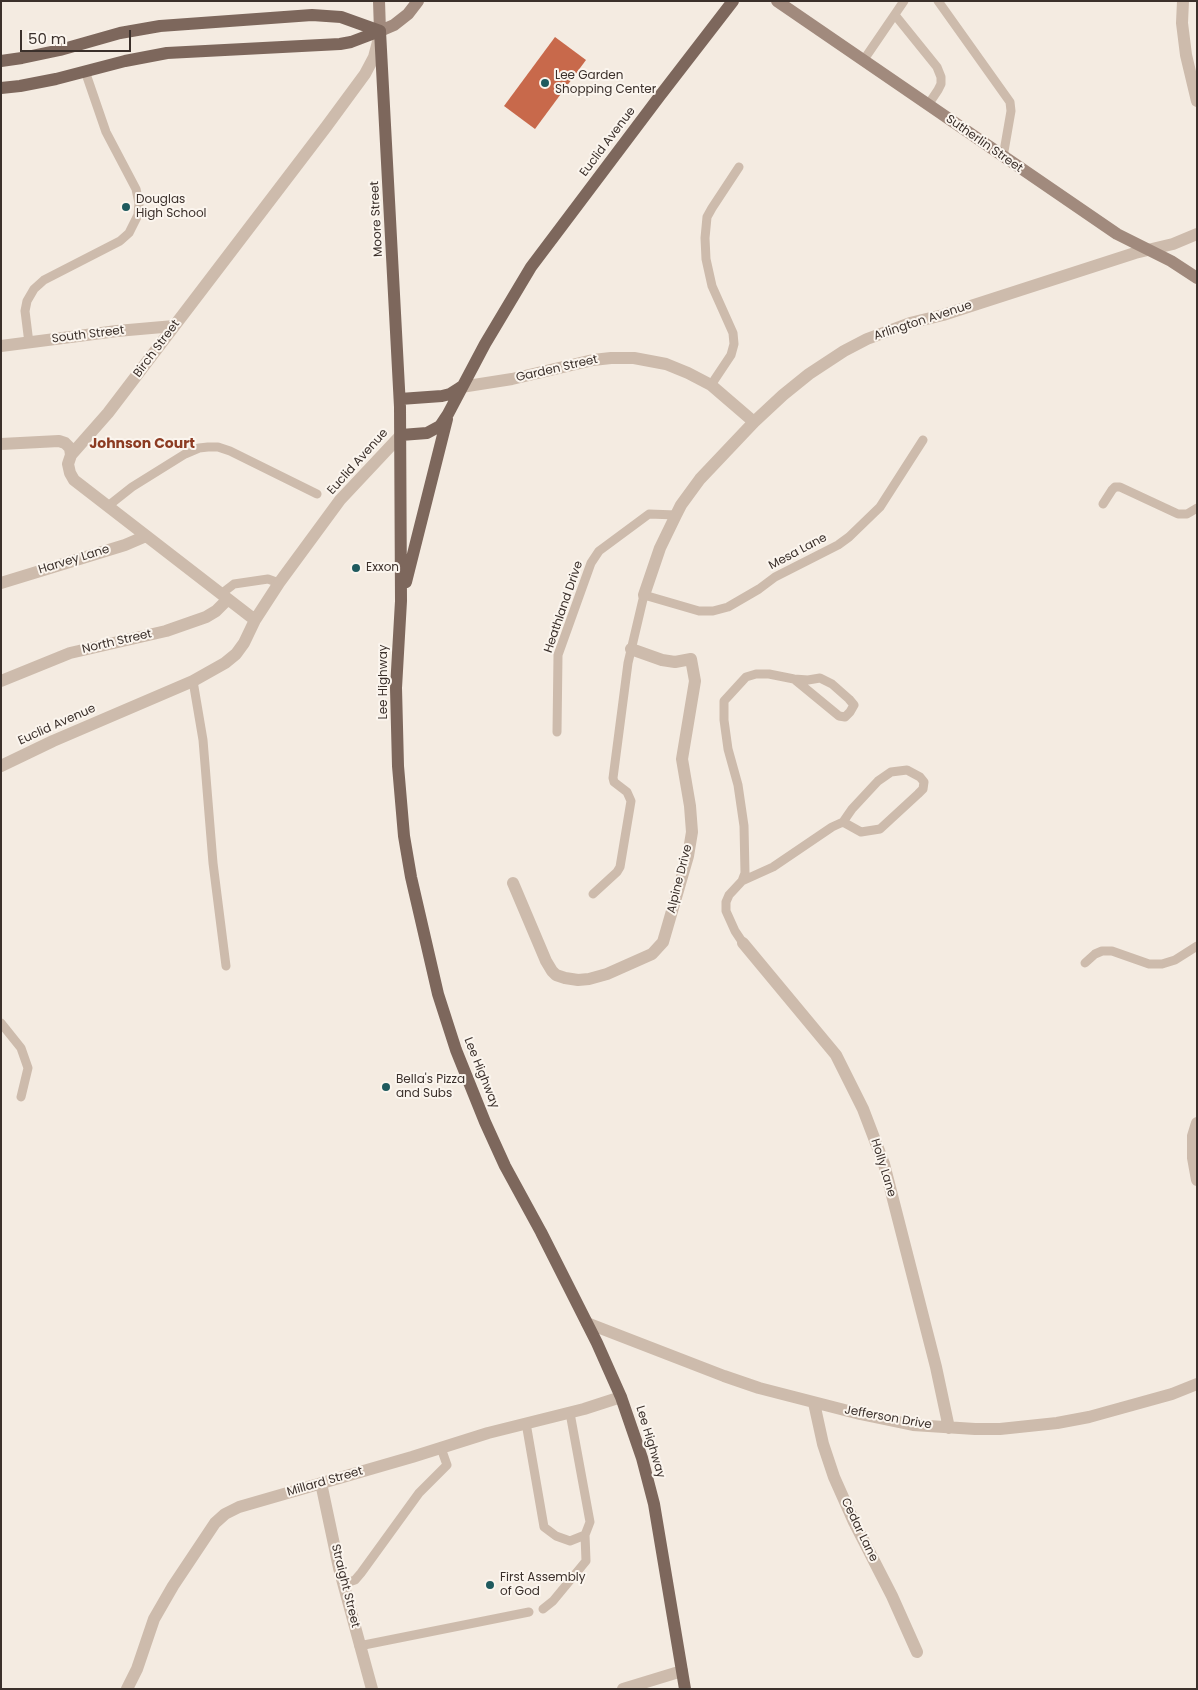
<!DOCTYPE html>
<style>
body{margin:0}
#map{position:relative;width:1198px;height:1690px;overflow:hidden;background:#f4ebe1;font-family:Poppins,sans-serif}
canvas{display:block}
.frame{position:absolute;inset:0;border:2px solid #3b302b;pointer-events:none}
.scale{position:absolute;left:20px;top:30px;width:111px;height:22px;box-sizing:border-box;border:2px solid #3b302b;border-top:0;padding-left:6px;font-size:15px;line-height:18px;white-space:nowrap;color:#3b302b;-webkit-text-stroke:4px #fbf5ee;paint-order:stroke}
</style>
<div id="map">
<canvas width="1198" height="1690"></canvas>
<div class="frame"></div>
<div class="scale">50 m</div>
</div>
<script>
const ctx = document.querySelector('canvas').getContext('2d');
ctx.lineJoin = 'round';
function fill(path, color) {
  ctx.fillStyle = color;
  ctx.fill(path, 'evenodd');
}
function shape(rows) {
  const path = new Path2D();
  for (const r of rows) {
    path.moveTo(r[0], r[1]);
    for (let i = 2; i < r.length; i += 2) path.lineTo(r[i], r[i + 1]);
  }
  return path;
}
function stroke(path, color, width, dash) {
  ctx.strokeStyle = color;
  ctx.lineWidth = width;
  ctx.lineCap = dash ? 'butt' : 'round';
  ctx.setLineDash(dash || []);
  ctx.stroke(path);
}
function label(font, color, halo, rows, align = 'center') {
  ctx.font = font + ' Poppins,sans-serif';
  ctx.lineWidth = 4;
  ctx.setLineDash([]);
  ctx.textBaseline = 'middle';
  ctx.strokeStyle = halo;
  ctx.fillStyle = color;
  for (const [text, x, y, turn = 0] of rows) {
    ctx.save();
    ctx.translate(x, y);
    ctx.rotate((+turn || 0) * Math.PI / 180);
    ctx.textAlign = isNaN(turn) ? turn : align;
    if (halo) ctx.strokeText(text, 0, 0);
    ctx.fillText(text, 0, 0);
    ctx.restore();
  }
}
fill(shape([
 [555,37,586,60,535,129,504,106]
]), '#c8694b');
stroke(shape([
 [938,1,1010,102,1011,111,1003,157],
 [895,15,937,67,941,77,941,84,938,90,928,105],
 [863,61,904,1],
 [29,343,25,311,27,301,34,289,44,280,120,241,129,233,138,215,139,203,136,189,106,132,85,71],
 [711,385,731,355,734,344,733,333,712,286,706,259,705,238,707,217,712,208,739,167],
 [1103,504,1112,490,1115,487,1120,487,1178,514,1187,514,1197,508],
 [108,506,132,487,185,454,199,448,208,447,218,447,230,451,317,494],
 [221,594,234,584,268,579,279,583],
 [193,681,203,740,213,863,226,966],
 [557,732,558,655,591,563,599,551,649,514,676,515],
 [742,881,745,873,744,826,738,785,728,749,724,720,724,701,746,677,756,674,769,674,794,679,808,680,820,678,832,684,849,699,854,705,850,712,845,717,839,716,794,679],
 [593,894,617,872,620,867,631,801,627,792,614,782,613,778,628,663,644,595,699,611,713,611,728,607,759,589,775,577,838,545,849,537,880,507,923,440],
 [743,943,735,931,726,911,726,902,729,895,742,881,773,867,832,827,843,822,852,809,878,781,891,772,907,770,920,777,924,782,923,789,918,794,880,829,861,832,843,822],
 [1085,963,1095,954,1102,951,1112,951,1149,964,1162,964,1175,960,1197,946],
 [1,1023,21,1048,28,1068,21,1097],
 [526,1423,544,1527,556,1536,570,1541,585,1535,590,1522,570,1413],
 [343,1584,355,1580,361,1573,419,1493,447,1465,441,1448],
 [543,1609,553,1601,586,1561,585,1535],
 [359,1646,529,1612]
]), '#cdbbac', 9);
stroke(shape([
 [1183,1,1182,23,1186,55,1197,101],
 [1,346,117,331,174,326],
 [461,387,512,379,593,360,611,358,634,358,666,364,688,373,711,385,754,422],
 [1,444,59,441,65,443,70,448,71,455],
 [1,583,125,545,146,536],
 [644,595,660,548,676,515,681,505,700,479,754,422,783,395,809,374,844,351,867,339,910,323,943,315,1135,253,1173,244,1197,234],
 [255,620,74,480,70,473,68,464,71,455,108,413,326,127,365,74,374,57,379,38],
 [1,681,70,653,166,631,206,617,216,611,228,599],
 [1,766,53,741,193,681,225,663,236,654,244,643,255,620,279,583,340,500,401,435],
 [513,883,546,961,552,971,556,975,565,978,578,980,589,979,607,974,652,954,663,942,688,856,692,832,690,806,682,759,695,681,691,659,675,662,662,660,631,649],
 [743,943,836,1055,863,1109,884,1164,936,1367,949,1428],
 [1197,1123,1193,1136,1193,1158,1197,1180],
 [587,1323,724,1376,759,1388,860,1414,913,1425,975,1429,1000,1429,1057,1423,1089,1417,1172,1394,1197,1384],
 [814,1403,823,1444,834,1477,854,1522,892,1596,917,1652],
 [321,1483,339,1568,372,1689],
 [127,1689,137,1669,154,1619,173,1586,215,1523,225,1514,239,1507,412,1457,488,1433,584,1409,621,1397],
 [623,1689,682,1671]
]), '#cdbbac', 12);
stroke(shape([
 [379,1,380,31,394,25,408,14,418,1],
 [777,1,1117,234,1171,261,1197,278]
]), '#a18a7d', 12);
stroke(shape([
 [380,31,400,407,401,601,396,688,398,766,404,836,411,877,438,994,456,1050,485,1122,505,1166,541,1232,597,1343,621,1397,642,1458,654,1504,685,1689],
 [1,61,22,58,60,50,120,33,160,26,312,15,341,17,380,31],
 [1,88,20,86,56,79,125,61,167,53,340,44,351,42,380,31],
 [400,399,442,396,450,394,461,387],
 [401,435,427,433,440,426,448,414,485,344,531,267,659,97,733,1],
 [406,582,447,419]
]), '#7d675c', 12);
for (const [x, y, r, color] of [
 [545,83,5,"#1f5a5e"],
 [126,207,5,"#1f5a5e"],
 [356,568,5,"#1f5a5e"],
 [386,1087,5,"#1f5a5e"],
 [490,1585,5,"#1f5a5e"]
]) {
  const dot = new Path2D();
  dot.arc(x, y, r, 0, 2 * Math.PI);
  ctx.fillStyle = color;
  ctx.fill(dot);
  stroke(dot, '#fbf5ee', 2);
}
label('12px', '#3b302b', '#fbf5ee', [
 ["Lee Garden",555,76],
 ["Shopping Center",555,90],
 ["Douglas",136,200],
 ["High School",136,214],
 ["Exxon",366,568],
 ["Bella's Pizza",396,1080],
 ["and Subs",396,1094],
 ["First Assembly",500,1578],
 ["of God",500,1592]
], 'left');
label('12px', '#3b302b', '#fbf5ee', [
 ["Euclid Avenue",608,142,-53],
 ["Sutherlin Street",984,144,35],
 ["Moore Street",377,219,-93],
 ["Arlington Avenue",923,321,-18],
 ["South Street",88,335,-7],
 ["Birch Street",157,349,-53],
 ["Garden Street",557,369,-13],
 ["Euclid Avenue",358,462,-48],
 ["Mesa Lane",798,552,-28],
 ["Harvey Lane",74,560,-17],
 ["Heathland Drive",564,607,-71],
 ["North Street",117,642,-13],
 ["Lee Highway",384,682,-90],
 ["Euclid Avenue",57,725,-24],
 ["Alpine Drive",680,879,-76],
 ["Lee Highway",481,1073,68],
 ["Holly Lane",883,1168,73],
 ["Jefferson Drive",888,1418,10],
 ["Lee Highway",650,1442,73],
 ["Millard Street",325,1482,-16],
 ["Cedar Lane",859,1530,64],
 ["Straight Street",345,1586,76]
]);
label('bold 14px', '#8c3b22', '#fbf5ee', [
 ["Johnson Court",142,444]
]);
</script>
